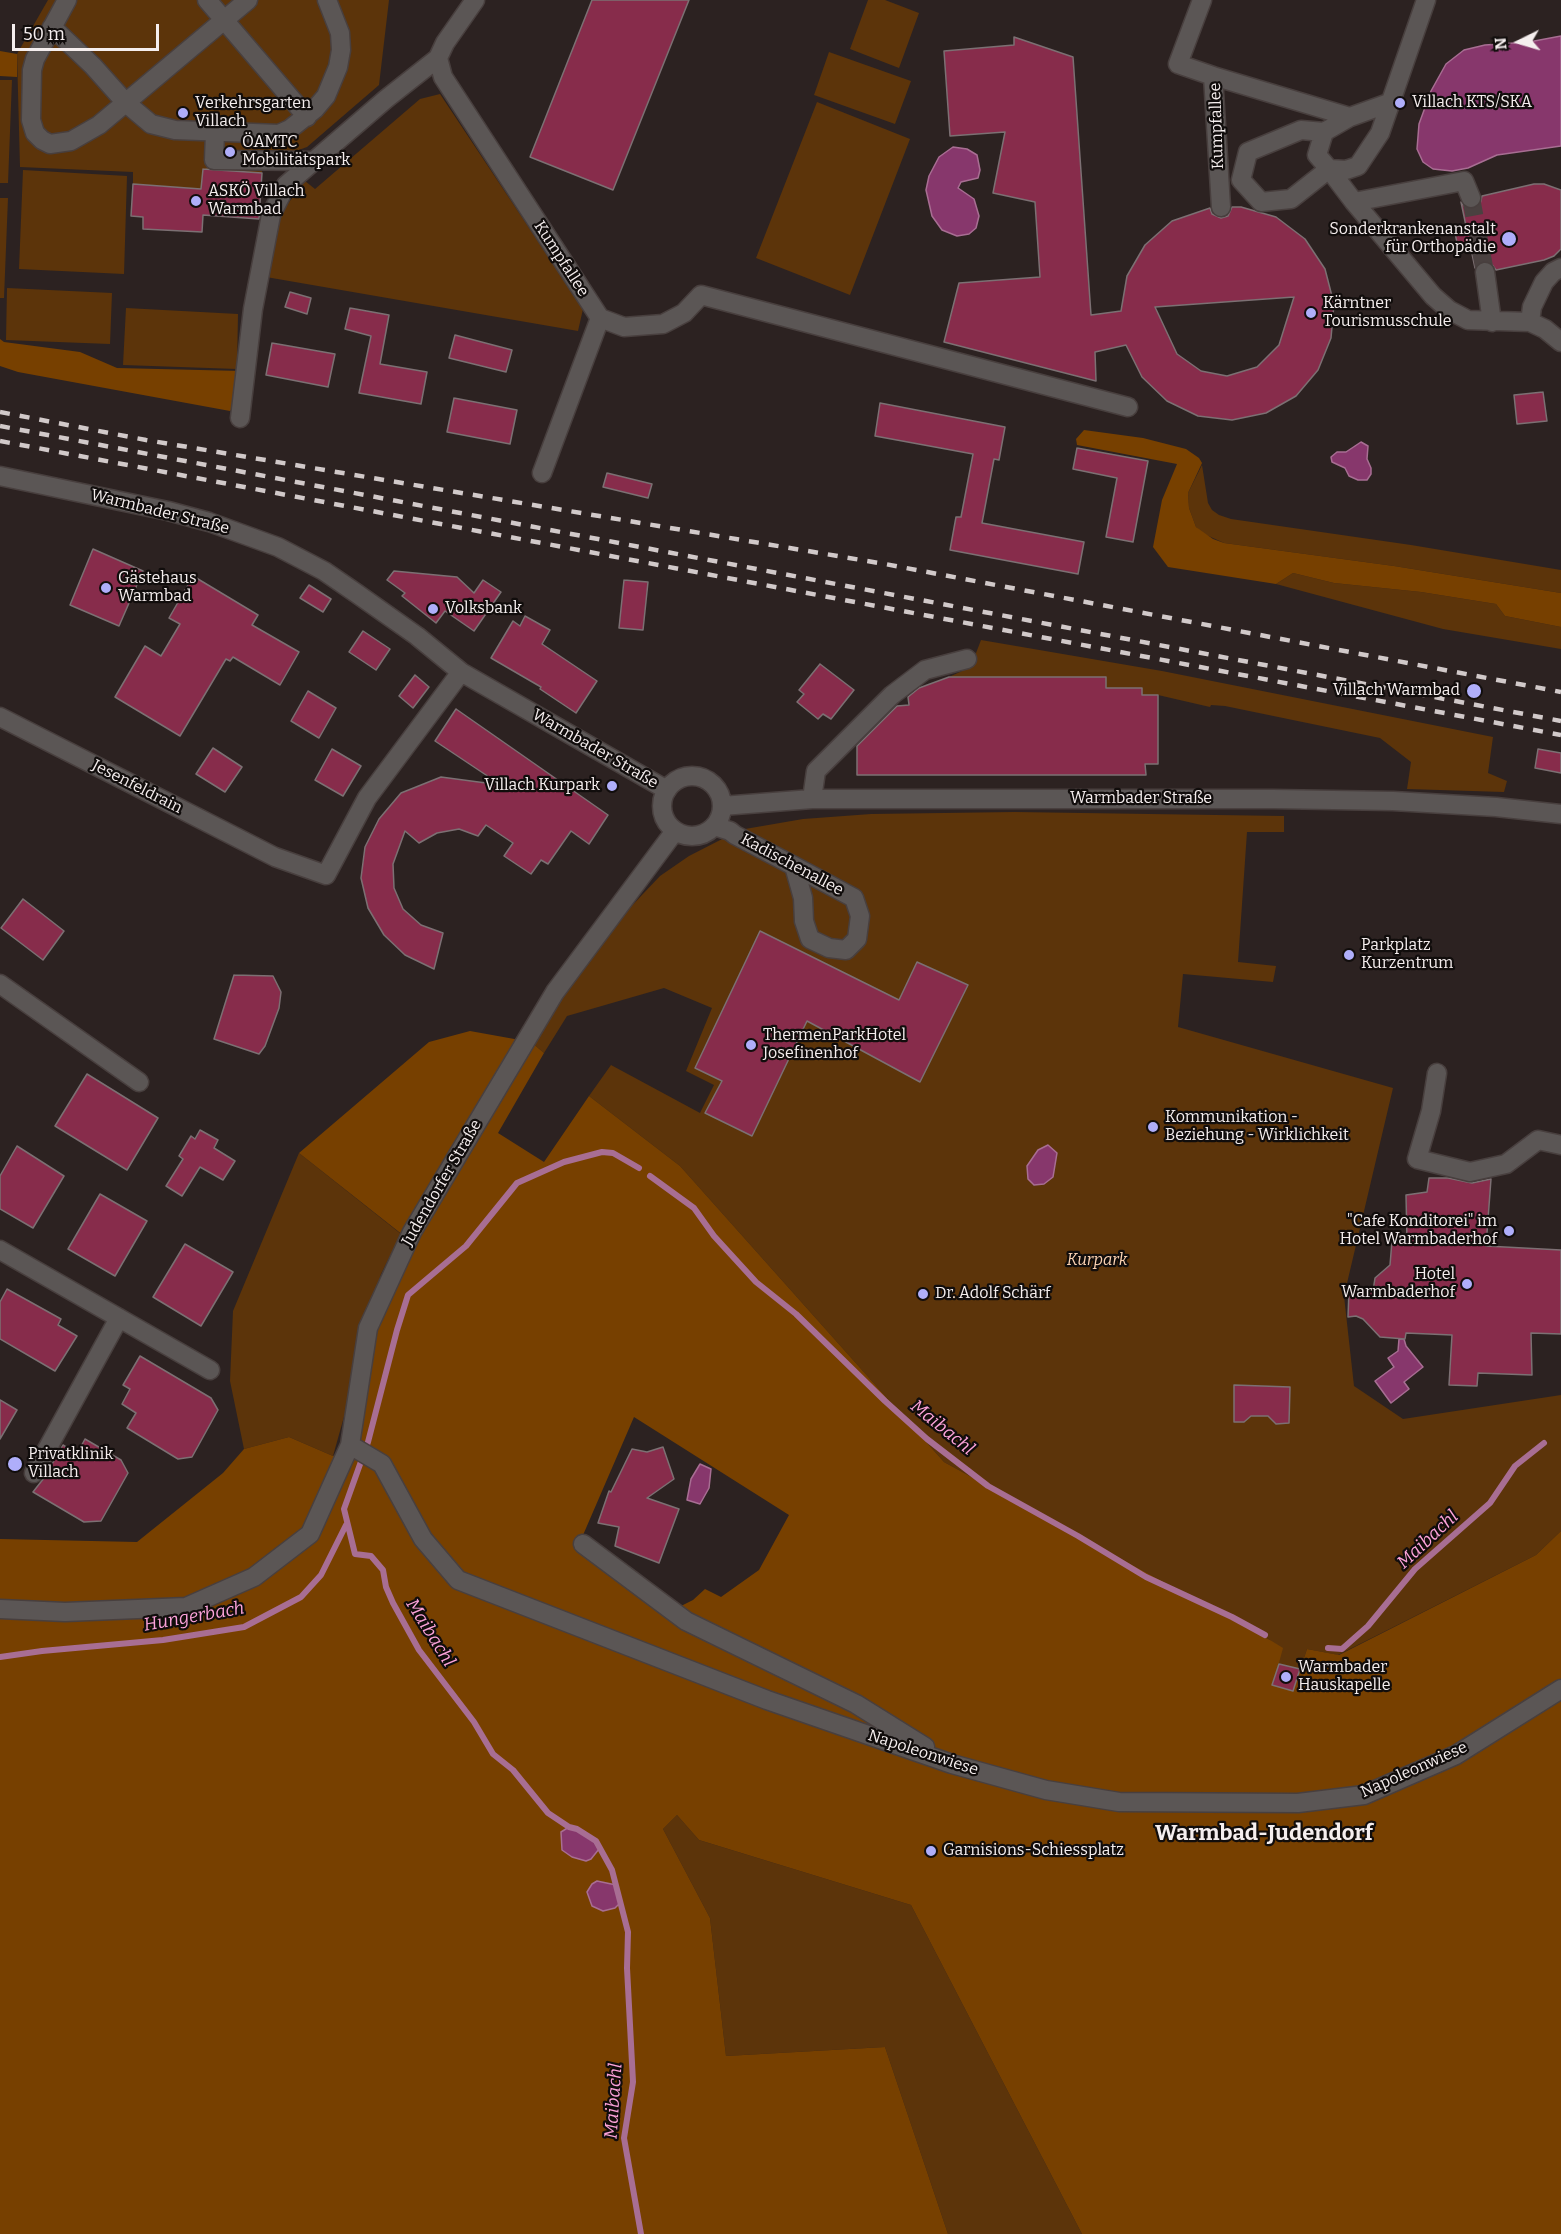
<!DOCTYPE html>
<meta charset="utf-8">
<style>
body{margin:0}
#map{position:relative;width:1561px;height:2234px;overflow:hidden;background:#2c2221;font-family:Bitter,serif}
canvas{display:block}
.north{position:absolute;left:1489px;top:12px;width:60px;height:60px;-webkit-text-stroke:4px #110d0c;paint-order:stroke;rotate:265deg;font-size:16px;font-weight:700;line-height:24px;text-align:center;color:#f5eeee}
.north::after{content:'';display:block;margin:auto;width:21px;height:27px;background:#f5eeee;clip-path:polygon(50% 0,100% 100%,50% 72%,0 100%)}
.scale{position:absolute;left:12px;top:24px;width:147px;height:27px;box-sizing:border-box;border:3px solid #f5eeee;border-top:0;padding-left:8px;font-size:18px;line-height:21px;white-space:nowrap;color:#f5eeee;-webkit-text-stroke:4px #110d0c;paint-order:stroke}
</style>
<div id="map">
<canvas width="1561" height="2234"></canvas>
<div class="north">N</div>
<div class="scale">50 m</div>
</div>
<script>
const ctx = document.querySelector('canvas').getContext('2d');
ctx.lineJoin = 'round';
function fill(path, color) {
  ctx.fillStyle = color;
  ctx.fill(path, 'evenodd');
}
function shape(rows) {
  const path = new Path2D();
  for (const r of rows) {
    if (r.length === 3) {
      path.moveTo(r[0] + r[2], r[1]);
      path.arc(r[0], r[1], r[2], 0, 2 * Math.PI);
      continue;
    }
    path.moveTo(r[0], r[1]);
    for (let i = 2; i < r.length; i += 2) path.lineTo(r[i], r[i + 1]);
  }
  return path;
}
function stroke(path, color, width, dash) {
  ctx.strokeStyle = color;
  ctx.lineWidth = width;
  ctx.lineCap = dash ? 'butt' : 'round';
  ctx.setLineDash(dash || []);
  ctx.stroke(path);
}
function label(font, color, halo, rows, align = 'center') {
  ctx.font = font + ' Bitter,serif';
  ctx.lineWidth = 4.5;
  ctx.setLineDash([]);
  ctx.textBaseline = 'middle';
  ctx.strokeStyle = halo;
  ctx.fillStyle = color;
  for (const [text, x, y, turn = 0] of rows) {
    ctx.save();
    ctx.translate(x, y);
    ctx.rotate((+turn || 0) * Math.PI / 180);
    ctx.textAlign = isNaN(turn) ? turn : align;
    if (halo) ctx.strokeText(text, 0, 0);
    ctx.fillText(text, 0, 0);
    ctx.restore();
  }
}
fill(shape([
 [48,0,389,0,379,85,307,147,293,152,263,152,262,173,203,169,201,189,133,184,133,172,20,167,17,54],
 [868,0,885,0,919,13,899,68,850,49],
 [829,52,911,81,895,124,814,95],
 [0,80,12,80,8,183,0,183],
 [440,94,583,309,578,331,266,277,277,218,305,181,315,189,420,99],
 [817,102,910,139,850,295,756,258],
 [23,170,127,176,124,274,19,269],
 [0,198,8,198,4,298,0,298],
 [7,288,112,293,110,344,6,340],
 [126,308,238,314,237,369,123,365],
 [1202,465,1208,503,1212,510,1219,515,1231,519,1411,545,1561,570,1561,593,1394,566,1224,543,1202,533,1196,527,1189,508,1188,493],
 [1293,573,1334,583,1421,592,1496,604,1505,616,1561,627,1561,649,1443,629,1276,584],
 [981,640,1162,671,1493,737,1488,773,1507,781,1504,792,1407,789,1411,762,1380,738,1225,706,1211,705,1210,707,1158,695,1142,695,1142,688,1106,688,1106,677,949,677,962,671,973,661],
 [1015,812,1284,816,1284,832,1247,832,1238,962,1276,966,1273,982,1183,974,1178,1027,1393,1088,1344,1296,1354,1386,1403,1419,1561,1395,1561,1531,1536,1555,1338,1655,1307,1649,1293,1691,1272,1685,1279,1664,1270,1640,944,1462,680,1166,589,1096,611,1065,700,1113,714,1085,686,1071,712,1008,664,988,567,1016,544,1053,531,1042,605,934,660,876,689,856,728,836,745,829,803,819,871,814],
 [299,1153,401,1234,381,1274,363,1330,347,1406,333,1456,289,1437,244,1449,230,1381,233,1311],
 [677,1815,699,1840,911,1905,1082,2234,948,2234,885,2047,726,2056,710,1918,663,1829]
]), '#5c340a');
fill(shape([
 [0,51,17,54,17,77,0,76],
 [0,339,4,342,80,352,117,368,242,371,237,403,230,411,18,372,0,366],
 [1084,430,1143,438,1186,449,1199,458,1202,463,1188,493,1189,508,1196,527,1213,539,1224,543,1394,566,1561,593,1561,627,1505,616,1496,604,1421,592,1334,583,1293,573,1276,584,1168,567,1153,547,1162,500,1177,464,1077,445,1076,439],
 [470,1031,531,1042,544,1053,498,1133,544,1162,589,1096,680,1166,944,1462,1270,1640,1283,1648,1273,1685,1293,1691,1307,1649,1339,1655,1536,1555,1561,1531,1561,2234,1082,2234,911,1905,699,1840,677,1815,663,1829,710,1918,726,2056,885,2047,948,2234,0,2234,0,1539,137,1542,223,1473,244,1449,289,1437,333,1456,359,1436,376,1328,413,1243,299,1153,429,1042],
 [634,1417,789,1515,759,1570,721,1597,705,1589,693,1600,665,1614,577,1549]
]), '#774000');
const water = shape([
 [1561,36,1561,146,1497,155,1468,168,1452,171,1433,169,1423,162,1417,149,1419,124,1431,91,1446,64,1464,50,1485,45,1529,42,1561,36],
 [953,147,967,149,977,155,980,170,978,178,961,182,958,188,974,199,979,216,976,228,969,234,957,236,942,230,932,216,926,190,929,176,939,157,953,147],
 [1361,442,1368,446,1367,459,1371,468,1371,474,1367,480,1358,480,1349,476,1345,468,1332,462,1331,457,1337,452,1346,452,1361,442],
 [1048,1145,1057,1153,1053,1177,1044,1184,1034,1185,1028,1179,1027,1166,1038,1150,1048,1145],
 [1399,1339,1404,1339,1406,1346,1423,1367,1404,1382,1409,1389,1391,1403,1375,1381,1394,1367,1388,1358,1398,1351,1399,1339],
 [700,1464,711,1469,709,1488,700,1504,687,1500,691,1479,700,1464],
 [569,1827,577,1829,596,1841,599,1849,591,1859,586,1861,572,1857,562,1850,561,1832,569,1827],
 [597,1881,616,1885,621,1902,615,1908,603,1911,592,1906,587,1892,592,1884,597,1881]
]);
fill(water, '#87376c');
stroke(water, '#a86e93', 1.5);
stroke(shape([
 [639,1168,613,1153,602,1152,564,1162,517,1183,466,1246,408,1295,397,1330,368,1442,344,1509,355,1554,371,1556,383,1570,386,1587,393,1603,419,1650,474,1722,493,1754,513,1770,548,1813,569,1827,577,1829,596,1841,612,1870,628,1932,627,1968,633,2082,624,2138,641,2234],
 [650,1176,694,1208,714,1236,756,1282,796,1314,885,1401,927,1439,988,1486,1078,1536,1146,1577,1232,1617,1265,1635],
 [1328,1648,1342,1649,1368,1626,1415,1569,1490,1503,1515,1466,1544,1443],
 [0,1657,42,1651,163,1640,244,1627,301,1597,321,1575,346,1525]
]), '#a86e93', 6);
const building = shape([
 [592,0,689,0,613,190,530,157,592,0],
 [1014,37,1073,57,1091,315,1121,311,1127,276,1145,245,1172,221,1210,208,1212,214,1221,218,1228,216,1232,207,1241,207,1276,217,1305,239,1325,269,1334,304,1331,338,1318,370,1296,396,1266,413,1232,420,1198,416,1167,401,1142,377,1126,345,1095,352,1096,381,944,342,959,283,1040,277,1035,202,993,193,1005,132,950,136,944,51,1014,45,1014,37],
 [1294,297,1279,345,1257,367,1227,376,1201,371,1177,354,1155,307,1294,297],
 [203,169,262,173,259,219,203,215,202,232,143,229,143,217,131,216,133,184,201,189,203,169],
 [1534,184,1544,184,1561,190,1561,249,1554,256,1544,260,1496,270,1490,262,1484,261,1479,263,1475,268,1471,249,1459,251,1454,229,1466,226,1461,202,1465,207,1475,209,1480,204,1482,196,1534,184],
 [290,292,311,298,307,314,285,307,290,292],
 [350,308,389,315,380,364,427,372,421,404,359,393,371,336,345,329,350,308],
 [455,335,512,350,506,372,449,358,455,335],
 [272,343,335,354,328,387,266,375,272,343],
 [1543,392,1547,421,1517,424,1514,395,1543,392],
 [454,398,517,410,510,444,447,432,454,398],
 [880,403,1005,427,999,460,994,459,982,523,1084,542,1078,574,950,550,956,517,961,517,973,454,875,436,880,403],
 [1077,448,1148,461,1133,542,1106,537,1117,478,1073,469,1077,448],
 [607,473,652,484,648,498,603,487,607,473],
 [93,549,143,571,119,626,70,605,93,549],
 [394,571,457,577,474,593,483,580,501,592,474,631,445,611,436,623,402,596,405,593,387,580,394,571],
 [193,576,258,615,252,625,299,652,280,685,233,657,230,661,226,659,180,736,115,697,145,646,161,656,180,624,169,618,193,576],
 [624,580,648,582,643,630,619,628,624,580],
 [309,585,331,599,323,612,300,598,309,585],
 [525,616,550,630,542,644,597,681,576,713,540,689,541,687,491,658,513,621,520,626,525,616],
 [363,631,390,649,376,670,349,652,363,631],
 [820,664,854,690,831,719,823,714,818,719,797,702,804,694,799,690,820,664],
 [415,675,429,687,413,708,399,696,415,675],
 [949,677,1106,677,1106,688,1142,688,1142,695,1158,695,1158,764,1145,764,1146,775,857,775,857,746,897,706,909,705,908,697,919,688,949,677],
 [308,691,336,708,319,738,291,721,308,691],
 [456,709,608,815,589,844,571,831,548,864,541,860,531,874,504,856,513,843,486,825,478,836,459,829,437,833,419,843,405,831,393,864,394,888,403,909,421,925,443,933,434,969,405,955,384,935,368,908,361,878,365,847,379,819,401,793,441,777,501,785,435,741,456,709],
 [213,748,242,767,225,792,196,774,213,748],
 [332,749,361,766,343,796,315,780,332,749],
 [1538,749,1561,753,1561,773,1535,768,1538,749],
 [23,899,64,931,43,960,1,928,23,899],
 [760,931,899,1000,917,962,968,985,920,1082,807,1021,752,1136,705,1113,722,1081,695,1068,760,931],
 [234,975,273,976,281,992,279,1008,265,1046,259,1054,214,1039,234,975],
 [87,1074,158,1118,127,1170,55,1126,87,1074],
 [200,1130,218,1140,214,1148,235,1161,223,1180,200,1167,182,1196,166,1186,183,1159,179,1156,191,1136,195,1139,200,1130],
 [17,1146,64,1176,33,1228,0,1209,0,1176,17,1146],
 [1429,1178,1448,1178,1472,1183,1491,1179,1486,1246,1561,1250,1561,1334,1531,1333,1532,1375,1478,1373,1477,1386,1449,1385,1452,1335,1406,1333,1405,1339,1380,1337,1363,1319,1356,1316,1348,1317,1349,1290,1373,1291,1375,1278,1390,1265,1392,1241,1407,1240,1406,1195,1427,1192,1429,1178],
 [100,1194,147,1221,115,1276,68,1249,100,1194],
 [185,1244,233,1272,201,1326,153,1297,185,1244],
 [7,1289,61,1319,58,1325,77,1336,55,1371,0,1339,0,1302,7,1289],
 [140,1356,211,1398,218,1410,192,1457,178,1459,127,1428,136,1413,122,1404,130,1389,123,1385,140,1356],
 [1234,1385,1290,1387,1289,1423,1276,1424,1268,1416,1251,1416,1244,1422,1234,1422,1234,1385],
 [0,1400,17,1410,0,1439,0,1400],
 [85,1439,121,1460,128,1473,101,1521,84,1522,33,1492,44,1478,63,1445,77,1454,85,1439],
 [663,1447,674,1479,647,1498,679,1509,659,1563,615,1546,619,1527,598,1523,609,1491,611,1492,632,1449,647,1452,663,1447],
 [1279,1664,1300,1669,1293,1691,1272,1685,1279,1664]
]);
fill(building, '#872c4b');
stroke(building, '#7c7073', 1.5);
stroke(shape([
 [1471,198,1485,272]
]), '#4a4140', 18, [18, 9]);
const minor = shape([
 [67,0,35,59,32,70,31,120,35,133,42,140,50,144,71,141,99,125,248,0],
 [207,0,307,117],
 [1202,0,1178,64,1213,76],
 [52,27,93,66,126,103,151,124,175,130,279,134,290,129,315,109,326,96,338,67,341,50,340,33,327,0],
 [438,58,445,43,475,0],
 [1389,103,1350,117,1324,132,1317,155,1329,169,1346,170,1358,166,1380,133,1426,0],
 [215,132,214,160,314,161],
 [1324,132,1301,130,1248,152,1241,180,1261,202,1291,199,1329,169,1354,202,1433,296,1449,310,1468,320,1530,322,1545,329,1561,342],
 [1354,202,1464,181,1471,198],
 [1221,207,1213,76,1350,117],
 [1485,272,1492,322],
 [600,318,624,327,663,324,684,313,701,295,1128,407],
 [1530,322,1532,307,1544,282,1553,272,1561,268],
 [240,418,253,309,271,215,286,185,386,99,438,58,443,77,600,318,542,473],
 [0,476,168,511,209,522,278,547,324,571,356,593,417,636,461,672,667,790],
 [0,717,275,857,326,875,367,798,461,672],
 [692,806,30],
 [812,799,816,771,892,695,925,670,967,659],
 [722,806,812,799,1273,799,1393,801,1496,807,1561,814],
 [714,826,730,831,735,835,794,866,854,898,860,916,857,939,846,950,829,948,810,939,804,921,803,898,794,866],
 [0,984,139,1082],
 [1437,1073,1431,1111,1417,1159,1470,1172,1506,1164,1538,1140,1561,1145],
 [0,1250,210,1370],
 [350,1445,382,1464,423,1539,458,1580,767,1700,952,1764,1046,1790,1119,1802,1298,1803,1364,1795,1456,1755,1561,1689],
 [34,1473,119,1318],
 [583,1544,686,1621,856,1704,925,1747],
 [0,1609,65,1612,186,1607,254,1577,310,1534,350,1445,368,1328,412,1232,555,992,675,831]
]);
stroke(minor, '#483f3e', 21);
stroke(minor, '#5b5655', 18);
stroke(shape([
 [0,412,146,440,885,564,1561,692],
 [0,426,1561,721],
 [0,441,1561,735]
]), '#d1c9c9', 4.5, [10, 10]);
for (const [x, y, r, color] of [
 [1400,103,6,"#afaefa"],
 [183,113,6,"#afaefa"],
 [230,152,6,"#afaefa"],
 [196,201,6,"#afaefa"],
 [1509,239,8,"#afaefa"],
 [1311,313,6,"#afaefa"],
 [106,588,6,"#afaefa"],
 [433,609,6,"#afaefa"],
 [1474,691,8,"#afaefa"],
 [612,786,6,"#afaefa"],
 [1349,955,6,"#afaefa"],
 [751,1045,6,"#afaefa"],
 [1153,1127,6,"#afaefa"],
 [1509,1231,6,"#afaefa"],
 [1467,1284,6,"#afaefa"],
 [923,1294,6,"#afaefa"],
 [15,1464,8,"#afaefa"],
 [1286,1677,6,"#afaefa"],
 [931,1851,6,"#afaefa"]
]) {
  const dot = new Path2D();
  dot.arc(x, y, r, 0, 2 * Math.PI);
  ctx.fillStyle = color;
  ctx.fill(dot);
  stroke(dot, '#110d0c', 2);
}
label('16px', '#f5eeee', '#110d0c', [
 ["Villach KTS/SKA",1412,103],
 ["Verkehrsgarten",195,104],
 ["Villach",195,122],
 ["ÖAMTC",242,143],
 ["Mobilitätspark",242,161],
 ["ASKÖ Villach",208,192],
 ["Warmbad",208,210],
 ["Sonderkrankenanstalt",1496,230,"right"],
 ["für Orthopädie",1496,248,"right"],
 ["Kärntner",1323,304],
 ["Tourismusschule",1323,322],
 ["Gästehaus",118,579],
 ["Warmbad",118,597],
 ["Volksbank",445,609],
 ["Villach Warmbad",1460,691,"right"],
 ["Villach Kurpark",600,786,"right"],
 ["Parkplatz",1361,946],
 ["Kurzentrum",1361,964],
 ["ThermenParkHotel",763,1036],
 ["Josefinenhof",763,1054],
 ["Kommunikation -",1165,1118],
 ["Beziehung - Wirklichkeit",1165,1136],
 ["\"Cafe Konditorei\" im",1497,1222,"right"],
 ["Hotel Warmbaderhof",1497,1240,"right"],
 ["Hotel",1455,1275,"right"],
 ["Warmbaderhof",1455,1293,"right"],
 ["Dr. Adolf Schärf",935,1294],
 ["Privatklinik",28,1455],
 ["Villach",28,1473],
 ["Warmbader",1298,1668],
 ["Hauskapelle",1298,1686],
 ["Garnisions-Schiessplatz",943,1851]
], 'left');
label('16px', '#f5eeee', '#110d0c', [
 ["Kumpfallee",1217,126,-92],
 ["Kumpfallee",561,259,57],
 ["Warmbader Straße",160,512,14],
 ["Warmbader Straße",595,749,30],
 ["Jesenfeldrain",137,787,27],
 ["Warmbader Straße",1141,799],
 ["Kadischenallee",792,865,28],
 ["Judendorfer Straße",442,1183,-60],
 ["Napoleonwiese",923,1753,18],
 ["Napoleonwiese",1414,1770,-24]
]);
label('italic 16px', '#fcd3b3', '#110d0c', [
 ["Kurpark",1097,1261]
]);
label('italic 18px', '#fda3da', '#110d0c', [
 ["Maibachl",942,1428,39],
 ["Maibachl",1428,1540,-43],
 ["Hungerbach",194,1617,-10],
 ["Maibachl",430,1633,58],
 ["Maibachl",614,2101,-86]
]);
label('bold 22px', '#f5eeee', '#110d0c', [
 ["Warmbad-Judendorf",1264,1834]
]);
</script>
